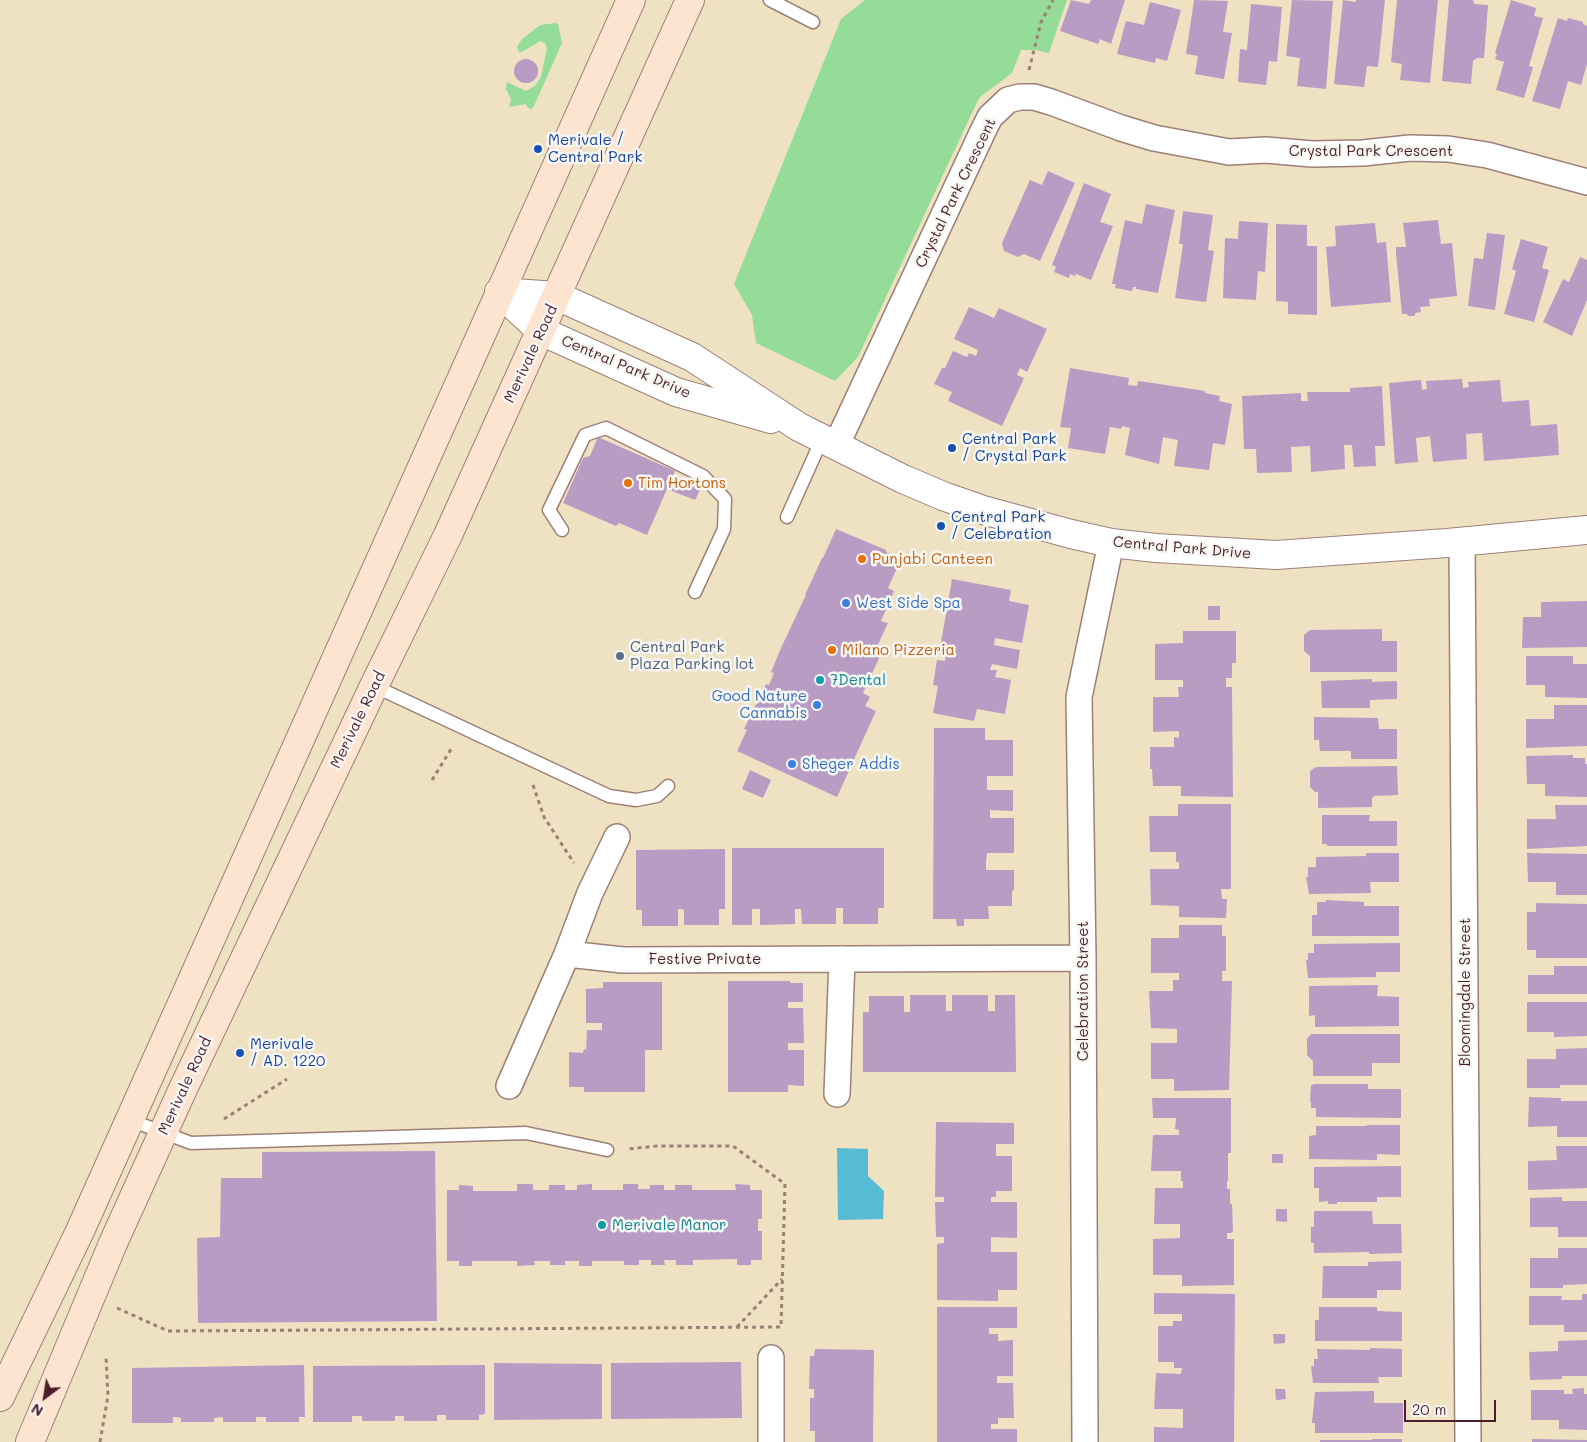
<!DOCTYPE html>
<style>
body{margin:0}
#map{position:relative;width:1587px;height:1442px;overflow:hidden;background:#eee2c3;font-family:Mali,sans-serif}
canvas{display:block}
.north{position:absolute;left:20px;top:1372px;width:50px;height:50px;-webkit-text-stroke:4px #f6f6f2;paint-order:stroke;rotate:211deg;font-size:14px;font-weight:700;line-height:20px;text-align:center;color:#4a1f2b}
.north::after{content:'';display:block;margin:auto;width:18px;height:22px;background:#4a1f2b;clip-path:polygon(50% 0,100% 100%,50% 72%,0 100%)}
.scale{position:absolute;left:1404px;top:1400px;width:92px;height:22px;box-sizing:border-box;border:2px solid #4a1f2b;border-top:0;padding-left:6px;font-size:15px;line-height:18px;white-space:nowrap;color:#4a1f2b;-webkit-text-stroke:4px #f6f6f2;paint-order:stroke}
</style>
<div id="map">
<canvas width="1587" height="1442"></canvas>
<div class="north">N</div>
<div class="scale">20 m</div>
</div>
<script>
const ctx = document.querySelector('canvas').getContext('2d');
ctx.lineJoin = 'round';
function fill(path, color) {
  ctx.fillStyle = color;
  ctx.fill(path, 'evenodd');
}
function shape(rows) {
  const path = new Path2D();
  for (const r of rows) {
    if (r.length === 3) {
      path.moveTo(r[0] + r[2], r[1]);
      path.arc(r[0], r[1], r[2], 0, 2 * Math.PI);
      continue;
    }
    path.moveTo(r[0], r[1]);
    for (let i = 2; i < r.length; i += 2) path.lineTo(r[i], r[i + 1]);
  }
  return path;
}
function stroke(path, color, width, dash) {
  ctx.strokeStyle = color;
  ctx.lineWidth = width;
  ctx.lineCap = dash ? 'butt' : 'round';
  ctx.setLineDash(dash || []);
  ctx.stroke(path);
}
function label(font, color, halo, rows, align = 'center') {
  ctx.font = font + ' Mali,sans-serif';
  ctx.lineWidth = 5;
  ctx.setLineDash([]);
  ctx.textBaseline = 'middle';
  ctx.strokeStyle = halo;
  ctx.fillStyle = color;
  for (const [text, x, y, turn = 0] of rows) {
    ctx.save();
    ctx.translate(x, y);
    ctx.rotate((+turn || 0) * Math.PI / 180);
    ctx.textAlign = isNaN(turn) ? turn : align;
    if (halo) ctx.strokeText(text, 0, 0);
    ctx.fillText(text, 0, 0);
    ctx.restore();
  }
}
fill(shape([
 [865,0,1067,0,1049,53,1036,50,1021,50,1012,73,979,98,858,357,835,381,756,343,752,315,734,284,841,19],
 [556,23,558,24,562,43,534,106,532,109,528,108,526,104,509,107,511,99,506,89,507,82,526,91,535,86,541,77,547,48,545,43,540,41,522,52,519,52,517,47,522,39,540,25]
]), '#94dc97');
fill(shape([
 [837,1148,868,1149,868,1176,884,1191,883,1219,838,1220]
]), '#56bbd5');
fill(shape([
 [1071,0,1089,4,1091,0,1125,0,1111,44,1100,39,1098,44,1060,31],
 [1194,0,1228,1,1223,32,1232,33,1224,79,1195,74,1198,56,1186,54],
 [1292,0,1333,1,1326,89,1297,86,1300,58,1286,56],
 [1343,0,1356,2,1356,0,1385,0,1378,67,1367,66,1364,87,1334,84],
 [1397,0,1438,0,1430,83,1400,80,1402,64,1391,62],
 [1449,0,1473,0,1474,4,1488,5,1484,58,1477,58,1473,61,1471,84,1442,81],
 [1511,0,1536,8,1534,16,1543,18,1529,66,1533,67,1524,98,1496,90,1504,62,1495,59,1497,54,1495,53],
 [1150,2,1181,10,1167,61,1156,58,1155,63,1117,54,1126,21,1144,25],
 [1251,4,1282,7,1277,62,1269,61,1266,85,1238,82,1240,49,1247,50],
 [1558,18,1567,21,1568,18,1583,22,1583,24,1587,26,1587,64,1581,85,1568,81,1560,109,1532,101],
 [526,71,12],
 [1048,171,1075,183,1040,261,1024,254,1018,257,1004,251,1002,243,1030,180,1042,185],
 [1084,183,1111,194,1100,222,1113,226,1091,280,1076,274,1075,276,1070,274,1069,278,1054,272,1056,267,1052,265],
 [1146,204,1175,210,1158,293,1136,289,1136,287,1133,287,1132,291,1115,288,1116,284,1112,284,1125,220,1142,224],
 [1183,211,1213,215,1208,250,1214,251,1206,302,1175,298,1183,244,1179,244],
 [1438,220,1441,244,1452,243,1457,296,1429,299,1430,306,1420,307,1421,312,1415,313,1415,316,1408,316,1407,314,1402,314,1396,254,1396,247,1406,247,1403,223],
 [1239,221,1268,223,1265,272,1258,271,1256,300,1223,298,1225,238,1238,239],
 [1375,223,1377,243,1386,242,1391,302,1331,307,1326,247,1336,246,1335,226],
 [1276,224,1307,225,1307,246,1317,246,1317,315,1288,314,1288,302,1276,301],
 [1487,233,1505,235,1495,310,1468,306,1474,258,1483,259],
 [1521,239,1548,247,1542,268,1549,270,1534,322,1504,314,1516,271,1512,269],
 [1580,257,1587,260,1587,300,1572,336,1543,322,1563,279,1569,282],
 [969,307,994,318,999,308,1047,329,1027,372,1020,368,1017,375,1024,378,1002,426,948,401,952,392,934,384,942,368,945,368,953,351,967,357,969,353,976,356,978,350,954,339],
 [1070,368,1129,378,1128,385,1137,386,1138,381,1153,383,1205,391,1205,393,1220,396,1219,401,1232,404,1225,445,1213,443,1209,470,1174,466,1178,440,1163,437,1159,464,1125,455,1130,428,1122,426,1121,429,1110,427,1105,454,1068,448,1071,428,1060,427],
 [1462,379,1463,388,1469,387,1468,382,1500,380,1502,402,1529,400,1531,426,1557,424,1559,455,1484,461,1482,433,1466,434,1467,459,1433,462,1430,436,1416,438,1418,462,1395,464,1389,383,1421,380,1422,390,1427,389,1426,381],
 [1382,386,1385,446,1375,446,1376,466,1354,467,1352,445,1344,445,1345,469,1311,472,1310,446,1291,447,1292,472,1257,473,1256,449,1244,449,1242,396,1301,393,1301,401,1308,401,1307,392,1350,392,1350,388],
 [598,437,675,471,672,477,700,490,695,500,667,489,647,535,619,523,616,526,563,503,583,458,590,456],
 [836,529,886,550,886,552,901,559,888,588,894,591,881,621,888,623,876,649,882,652,863,693,870,697,865,706,876,711,837,797,737,751,747,730,744,729,766,684,769,685,774,673,771,672,781,648,806,595,805,595,822,558,823,558],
 [952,579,1011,590,1009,601,1029,605,1022,643,995,638,994,645,1020,650,1017,669,992,664,990,670,997,670,995,677,1011,680,1005,714,977,709,974,721,933,713,938,686,933,685,937,660,945,661,946,655,939,654],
 [1587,601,1587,647,1522,648,1523,617,1541,617,1541,602],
 [1208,606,1220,606,1220,620,1208,620],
 [1382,629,1382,641,1397,641,1397,672,1310,672,1310,656,1304,651,1304,635,1310,630],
 [1183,631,1236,631,1236,663,1232,663,1232,678,1226,678,1226,687,1232,687,1233,797,1181,796,1181,786,1153,786,1152,769,1150,769,1150,747,1174,747,1174,737,1179,738,1179,731,1153,732,1153,697,1179,697,1178,687,1183,687,1183,680,1155,680,1155,644,1183,643],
 [1526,656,1573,656,1573,664,1587,664,1587,698,1545,697,1545,685,1526,685],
 [1372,679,1372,682,1397,681,1397,699,1370,700,1370,708,1322,708,1321,681],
 [1554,705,1587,705,1587,746,1526,748,1526,719,1554,719],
 [1314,717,1378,718,1379,729,1397,729,1397,759,1351,759,1351,751,1320,751,1319,740,1314,740],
 [934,728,985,728,985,740,1013,740,1013,776,987,776,987,790,1013,790,1013,811,990,810,990,818,1014,818,1014,853,987,853,986,862,986,870,1014,870,1014,890,1012,891,1012,906,988,906,989,919,964,919,964,926,957,926,956,919,933,919],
 [1573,755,1573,758,1585,758,1585,764,1587,764,1587,797,1545,796,1545,784,1527,784,1526,756],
 [1397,766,1398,795,1374,796,1372,798,1372,807,1318,808,1318,792,1315,792,1310,787,1310,771,1316,767],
 [750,770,771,780,763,798,742,789],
 [1178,804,1231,804,1231,889,1221,889,1222,899,1227,899,1226,918,1179,917,1179,906,1151,905,1150,869,1179,869,1179,862,1176,862,1176,852,1150,852,1149,816,1178,816],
 [1555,805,1587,805,1587,846,1527,849,1527,819,1556,819],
 [1322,815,1370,815,1369,821,1397,821,1397,846,1327,846,1327,844,1322,844],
 [732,848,884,848,884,908,878,908,878,924,843,924,843,908,836,908,836,924,802,924,801,909,795,909,795,924,760,925,760,909,752,909,752,925,732,925],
 [725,849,725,909,719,909,719,925,684,925,684,910,680,909,678,909,678,926,642,926,642,910,636,910,636,850],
 [1366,853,1399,853,1399,882,1370,882,1371,893,1309,894,1306,877,1308,877,1308,867,1316,867,1316,857,1366,856],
 [1527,853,1587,854,1587,895,1556,895,1556,882,1528,882],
 [1326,900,1364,902,1364,906,1399,906,1399,936,1312,936,1312,915,1317,915,1317,902,1326,902],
 [1536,903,1587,904,1587,958,1536,958,1536,950,1527,950,1527,912,1536,912],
 [1179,925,1222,925,1222,936,1226,936,1226,971,1222,971,1222,981,1232,981,1229,1090,1174,1091,1174,1079,1151,1079,1151,1043,1177,1043,1177,1029,1151,1028,1149,991,1173,991,1173,980,1179,980,1179,973,1151,973,1151,938,1179,938],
 [1400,943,1400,972,1376,972,1376,977,1308,978,1306,960,1308,960,1308,953,1314,953,1314,944],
 [1554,966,1587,966,1587,994,1528,994,1528,975,1554,975],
 [728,981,790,981,790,983,803,983,803,1002,788,1002,788,1008,803,1008,804,1043,788,1043,788,1050,804,1050,804,1086,788,1085,788,1092,728,1092],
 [603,982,662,982,662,1050,645,1050,645,1092,584,1092,584,1087,569,1087,569,1052,583,1053,584,1049,586,1050,587,1030,602,1030,602,1023,586,1023,586,989,603,988],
 [1378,985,1377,996,1399,997,1399,1026,1315,1027,1315,1015,1309,1016,1309,986],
 [910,995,946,995,946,1011,952,1011,952,995,988,995,988,1011,995,1011,995,995,1015,995,1016,1072,863,1072,863,1012,869,1012,869,996,904,996,904,1012,910,1012],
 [1527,1002,1587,1002,1587,1036,1554,1037,1554,1032,1527,1032],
 [1311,1034,1400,1034,1400,1063,1372,1063,1372,1076,1313,1076,1313,1061,1307,1055,1307,1039],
 [1587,1048,1587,1085,1560,1085,1560,1088,1527,1088,1527,1059,1556,1059,1556,1049],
 [1315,1084,1368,1084,1368,1089,1401,1089,1401,1118,1316,1117,1316,1108,1311,1108,1311,1102,1310,1101,1311,1085],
 [1529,1097,1561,1098,1561,1101,1587,1101,1587,1137,1557,1137,1557,1126,1528,1127],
 [1152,1098,1231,1098,1231,1153,1228,1153,1228,1181,1227,1181,1227,1189,1230,1189,1230,1204,1232,1204,1233,1231,1231,1233,1227,1233,1227,1239,1234,1239,1234,1285,1182,1286,1182,1275,1153,1275,1153,1239,1180,1238,1180,1224,1154,1224,1155,1188,1183,1188,1183,1181,1181,1181,1181,1171,1151,1171,1153,1135,1179,1135,1179,1130,1175,1129,1176,1118,1153,1118],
 [936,1122,1014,1123,1014,1144,996,1144,996,1156,1012,1156,1012,1191,996,1191,996,1197,991,1197,991,1202,1017,1202,1017,1238,991,1237,991,1252,1017,1252,1017,1290,998,1290,998,1301,937,1300,937,1244,944,1243,944,1237,936,1237,935,1202,944,1202,944,1197,935,1197],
 [1367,1125,1400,1125,1400,1155,1377,1154,1377,1160,1309,1159,1309,1136,1316,1135,1316,1126,1367,1126],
 [1556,1146,1587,1146,1587,1188,1528,1190,1528,1161,1557,1160],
 [435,1151,437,1321,198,1323,197,1238,220,1237,221,1178,262,1178,262,1152],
 [1272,1154,1283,1154,1283,1163,1272,1163],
 [1401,1166,1401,1197,1377,1197,1377,1202,1337,1202,1337,1204,1328,1204,1328,1201,1319,1202,1319,1188,1314,1188,1314,1167],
 [517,1184,533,1184,533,1190,549,1190,549,1185,565,1185,565,1190,577,1190,577,1185,592,1184,592,1190,623,1190,623,1184,638,1184,638,1189,650,1189,650,1185,664,1185,664,1190,675,1190,675,1185,692,1185,692,1190,736,1190,735,1184,750,1185,750,1190,762,1190,762,1219,758,1219,758,1231,762,1231,762,1260,751,1260,751,1265,737,1265,737,1259,693,1260,693,1265,676,1265,676,1260,664,1260,665,1265,651,1265,651,1260,639,1260,639,1265,624,1265,624,1261,592,1261,592,1266,579,1266,579,1261,565,1261,565,1265,550,1265,550,1261,534,1261,535,1265,517,1266,517,1261,472,1261,472,1266,459,1266,459,1261,447,1261,447,1190,459,1190,459,1185,473,1186,473,1191,517,1191],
 [1562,1197,1562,1201,1587,1201,1587,1237,1558,1237,1558,1227,1530,1227,1530,1198],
 [1276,1209,1287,1209,1287,1222,1276,1221],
 [1314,1211,1372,1211,1373,1224,1401,1224,1402,1253,1369,1254,1369,1252,1314,1253,1314,1243,1311,1243,1311,1227,1314,1227],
 [1558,1248,1587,1248,1587,1284,1563,1285,1563,1288,1530,1288,1530,1258,1558,1258],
 [1401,1261,1401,1290,1377,1290,1377,1298,1322,1298,1323,1266,1368,1266,1368,1262],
 [1154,1293,1235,1294,1234,1442,1154,1442,1154,1427,1183,1428,1183,1409,1154,1409,1156,1373,1181,1374,1182,1368,1174,1368,1174,1362,1158,1362,1158,1326,1173,1326,1173,1321,1182,1321,1182,1314,1154,1314],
 [1582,1294,1587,1294,1587,1332,1564,1332,1564,1325,1529,1325,1529,1296,1562,1296,1561,1300,1582,1300],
 [937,1307,1017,1307,1017,1328,989,1328,989,1334,998,1334,998,1341,1013,1340,1013,1376,997,1376,997,1383,1013,1383,1014,1418,998,1418,998,1424,991,1424,991,1429,1017,1429,1017,1442,937,1442],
 [1319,1307,1377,1307,1377,1311,1402,1312,1402,1341,1315,1341,1315,1320,1319,1320],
 [1273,1334,1285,1334,1285,1343,1274,1344],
 [1587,1340,1587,1376,1562,1376,1562,1379,1530,1380,1529,1352,1558,1351,1558,1341],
 [1370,1348,1402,1349,1402,1377,1378,1377,1379,1383,1313,1383,1311,1366,1314,1366,1314,1359,1318,1359,1317,1349,1370,1350],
 [815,1349,874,1350,873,1442,815,1442,815,1431,810,1431,810,1398,814,1398,814,1389,809,1389,810,1356,814,1356],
 [741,1362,742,1418,611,1419,611,1363],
 [494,1363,602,1364,602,1419,494,1420],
 [304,1365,305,1417,299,1417,299,1422,266,1422,266,1417,256,1417,256,1422,223,1422,223,1417,214,1418,214,1422,181,1422,181,1418,176,1417,173,1417,173,1423,132,1423,132,1368],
 [485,1365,485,1414,479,1415,479,1420,446,1420,446,1415,437,1415,437,1421,404,1421,404,1416,395,1416,395,1421,362,1421,362,1416,352,1416,352,1422,313,1422,313,1366],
 [1584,1388,1584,1394,1587,1394,1587,1430,1559,1429,1559,1420,1531,1420,1531,1390,1564,1390,1564,1394,1573,1394,1572,1389],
 [1275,1389,1285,1389,1286,1399,1276,1400],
 [1374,1391,1374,1403,1403,1403,1403,1433,1315,1433,1315,1423,1312,1423,1315,1392],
 [1372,1439,1402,1439,1402,1442,1320,1442,1320,1440,1372,1440],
 [1532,1439,1587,1440,1587,1442,1532,1442]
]), '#b89cc4');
const service = shape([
 [770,0,813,22],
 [787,517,822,439],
 [562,530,549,510,585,435,606,428,703,476,725,499,724,529,695,592],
 [374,686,609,796,636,800,657,796,668,786],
 [130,1120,191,1143,526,1133,607,1150]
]);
const minor = shape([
 [836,446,983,131,990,117,1008,100,1020,97,1034,97,1051,102,1121,128,1154,138,1229,152,1266,150,1312,154,1363,153,1410,148,1448,149,1487,155,1587,182],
 [1462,542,1468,1442],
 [567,954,623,960,1083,958],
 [509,1086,567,954,590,893,617,837],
 [837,1094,842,959],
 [771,1358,771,1442],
 [1085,1442,1083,958,1079,697,1111,543]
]);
const tertiary = shape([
 [499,292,557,296,692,357,799,427,903,479,943,496,983,510,1071,534,1111,543,1156,548,1276,555,1447,543,1587,530],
 [499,292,541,331,676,392,771,419]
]);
const secondary = shape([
 [0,1397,80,1231,631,0],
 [30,1442,114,1241,182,1091,374,686,448,535,690,0]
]);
stroke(service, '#9c8077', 15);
stroke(minor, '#9c8077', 28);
stroke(tertiary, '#9c8077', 30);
stroke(secondary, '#9c8077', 30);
stroke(shape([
 [1029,70,1041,22,1053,0],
 [432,780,453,746],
 [533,785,544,817,574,863],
 [224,1119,287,1079],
 [117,1308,168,1331,781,1327,785,1184,733,1146,657,1146,628,1149],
 [737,1327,782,1279],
 [100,1442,108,1396,106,1356]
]), '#9c8077', 3, [4, 4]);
stroke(service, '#fff', 12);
stroke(minor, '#fff', 25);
stroke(tertiary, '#fff', 28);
stroke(secondary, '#fde4d1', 28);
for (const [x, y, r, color] of [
 [538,149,5,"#1a4fb4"],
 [952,448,5,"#1a4fb4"],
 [628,483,5,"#e8710a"],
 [941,526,5,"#1a4fb4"],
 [862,559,5,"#e8710a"],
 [846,603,5,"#3f7fe0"],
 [832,650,5,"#e8710a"],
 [620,656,5,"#5c6f8a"],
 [820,680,5,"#0f9aa8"],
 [817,705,5,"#3f7fe0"],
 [792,764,5,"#3f7fe0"],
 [240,1053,5,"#1a4fb4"],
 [602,1225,5,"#0f9aa8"]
]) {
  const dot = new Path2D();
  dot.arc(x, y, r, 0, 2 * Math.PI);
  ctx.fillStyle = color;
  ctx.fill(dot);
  stroke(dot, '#f6f6f2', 2);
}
label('15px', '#164399', '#f6f6f2', [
 ["Merivale /",548,140],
 ["Central Park",548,157],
 ["Central Park",962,439],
 ["/ Crystal Park",962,456],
 ["Central Park",951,517],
 ["/ Celebration",951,534],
 ["Merivale",250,1044],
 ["/ AD. 1220",250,1061]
], 'left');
label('15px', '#4a1f2b', '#f6f6f2', [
 ["Crystal Park Crescent",1371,151],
 ["Crystal Park Crescent",956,193,-64],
 ["Merivale Road",531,354,-65],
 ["Central Park Drive",626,367,23],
 ["Central Park Drive",1182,548,5],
 ["Merivale Road",358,720,-64],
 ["Festive Private",705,959],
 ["Celebration Street",1083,991,-90],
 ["Bloomingdale Street",1465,992,-90],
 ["Merivale Road",185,1086,-65]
]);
label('15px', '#c56008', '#f6f6f2', [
 ["Tim Hortons",638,483],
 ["Punjabi Canteen",872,559],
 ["Milano Pizzeria",842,650]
], 'left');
label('15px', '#366cbe', '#f6f6f2', [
 ["West Side Spa",856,603],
 ["Good Nature",807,696,"right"],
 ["Cannabis",807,713,"right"],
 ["Sheger Addis",802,764]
], 'left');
label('15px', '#4e5e75', '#f6f6f2', [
 ["Central Park",630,647],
 ["Plaza Parking lot",630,664]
], 'left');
label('15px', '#0d838f', '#f6f6f2', [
 ["7Dental",830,680],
 ["Merivale Manor",612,1225]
], 'left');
</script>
